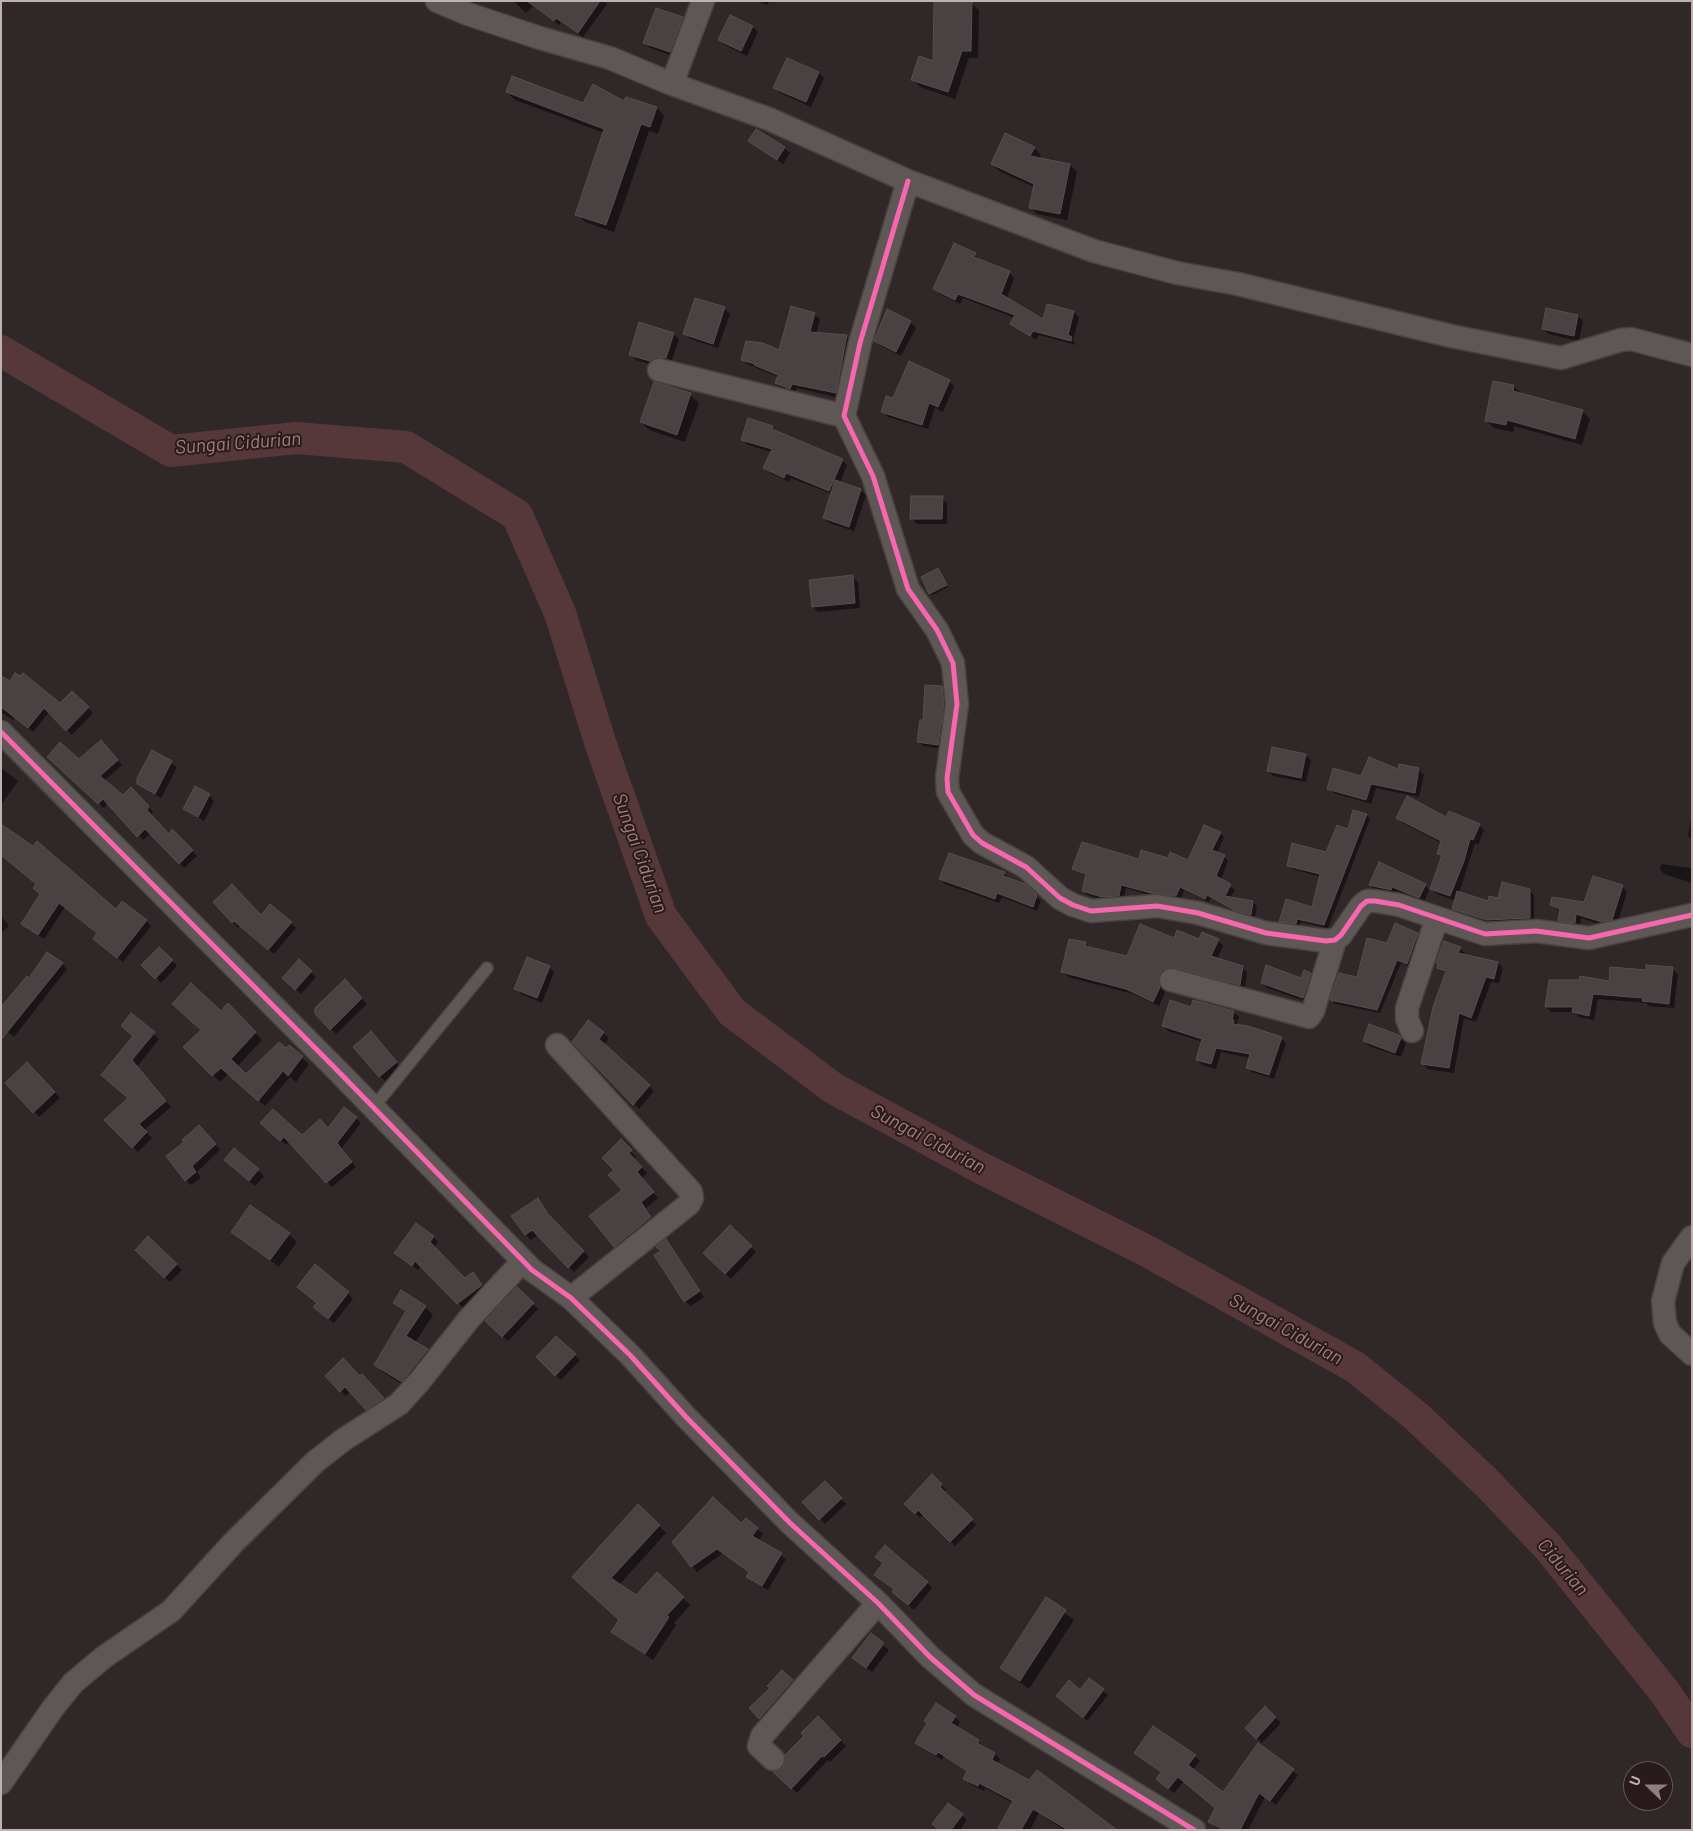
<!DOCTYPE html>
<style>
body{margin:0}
#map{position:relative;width:1693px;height:1831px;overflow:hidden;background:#302728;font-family:Barlow,sans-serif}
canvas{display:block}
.frame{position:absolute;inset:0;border:2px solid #c1b0b0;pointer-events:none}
.north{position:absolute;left:1623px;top:1761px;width:50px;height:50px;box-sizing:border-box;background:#291b1c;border:1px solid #665757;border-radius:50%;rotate:292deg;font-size:14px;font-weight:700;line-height:20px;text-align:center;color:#c1b0b0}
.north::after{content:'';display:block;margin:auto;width:18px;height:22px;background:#8e8080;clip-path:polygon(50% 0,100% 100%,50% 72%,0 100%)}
</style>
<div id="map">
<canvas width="1693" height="1831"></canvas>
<div class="frame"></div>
<div class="north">U</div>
</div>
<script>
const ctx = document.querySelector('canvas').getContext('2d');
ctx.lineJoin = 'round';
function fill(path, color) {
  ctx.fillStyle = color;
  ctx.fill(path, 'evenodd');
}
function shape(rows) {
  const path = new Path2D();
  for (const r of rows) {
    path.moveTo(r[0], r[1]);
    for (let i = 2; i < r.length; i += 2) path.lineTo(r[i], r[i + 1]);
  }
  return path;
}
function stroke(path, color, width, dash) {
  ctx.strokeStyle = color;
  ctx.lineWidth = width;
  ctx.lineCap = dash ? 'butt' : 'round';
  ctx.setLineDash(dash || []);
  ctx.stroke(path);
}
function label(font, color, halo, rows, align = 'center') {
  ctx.font = font + ' Barlow,sans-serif';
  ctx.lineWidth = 4;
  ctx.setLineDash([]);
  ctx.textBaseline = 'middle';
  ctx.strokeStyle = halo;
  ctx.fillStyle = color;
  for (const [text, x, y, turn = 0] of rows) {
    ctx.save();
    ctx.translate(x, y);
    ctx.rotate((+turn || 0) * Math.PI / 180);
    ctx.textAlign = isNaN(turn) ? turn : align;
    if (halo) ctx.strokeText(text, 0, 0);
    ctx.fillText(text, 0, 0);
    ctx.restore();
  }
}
fill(shape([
 [514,1,604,1,607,4,583,37,561,22,559,25,533,6,526,13],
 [757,1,769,1,768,5],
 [971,3,979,10,978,58,969,58,955,99,920,87,912,79,934,63],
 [731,17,753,27,758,32,747,56,725,45,720,40],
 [682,18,688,24,675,57,650,48,645,43],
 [788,59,819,73,824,78,811,107,780,93,775,88],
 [507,92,583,104,625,103,627,98,657,108,664,116,658,134,649,131,614,232,585,222,577,214,604,133,515,100],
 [749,141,784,148,790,153,783,164],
 [1034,148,1041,155,1039,159,1070,165,1077,172,1067,220,1037,214,1030,207,1034,187,999,171,992,164],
 [975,254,980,261,1009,272,1014,278,1007,298,1044,321,1074,312,1079,317,1073,340,1076,345,1039,335,1036,340,1011,323,1015,318,963,298,960,304,940,294,935,289],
 [724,308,730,314,718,348,690,339,685,334],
 [887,311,910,322,916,328,901,356,881,346,876,341],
 [815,314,820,320,816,334,846,336,851,341,840,398,797,388,795,393,781,388,776,383,778,377,747,364,742,359,779,351],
 [1578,316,1583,321,1579,341,1548,334,1543,328],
 [674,334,679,339,671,363,655,366,636,360,630,354],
 [949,381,954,386,943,412,935,408,928,429,888,417,883,411,893,399],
 [1513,386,1521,393,1582,411,1590,419,1582,445,1514,426,1513,432,1494,428,1486,421],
 [690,395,699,403,685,442,649,430,641,422],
 [772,427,778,432,842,460,847,465,840,483,860,490,866,495,854,531,829,523,824,518,832,494,791,478,789,482,770,473,765,468,772,452,748,445,743,440],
 [942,498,947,503,947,524,917,524,912,518],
 [938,569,948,587,933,595,930,593],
 [852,576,858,582,860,608,818,612,813,607],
 [1,677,60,705,72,693,93,713,72,735,49,712,33,732,15,717,13,720,1,712],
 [942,687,947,692,943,749,923,746,918,741,924,722],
 [105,746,122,765,104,781,123,797,131,789,153,812,151,816,169,836,172,831,197,856,184,868,151,833,143,840,108,803,104,808,49,757,79,761],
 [152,752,177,767,161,798,138,784],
 [1305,755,1311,760,1306,782,1273,776,1268,770],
 [1400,765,1419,770,1424,775,1419,797,1376,788,1371,804,1334,793,1329,788,1362,778,1399,771],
 [1,768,18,781,1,805],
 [209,795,214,801,204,821,184,808],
 [1692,813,1692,840,1688,836],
 [1366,815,1370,819,1328,928,1301,922,1299,927,1284,925,1281,921,1313,909,1321,877,1292,869,1288,866,1326,853],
 [1397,817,1447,819,1479,825,1484,830,1478,845,1475,843,1459,893,1489,902,1529,890,1534,895,1534,923,1492,925,1458,914,1453,909,1456,901,1437,894,1432,889,1443,858,1439,854,1441,843,1403,823],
 [1220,833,1224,837,1217,853,1228,860,1221,880,1235,890,1230,898,1252,902,1257,906,1255,918,1242,914,1211,898,1209,902,1184,890,1181,900,1156,897,1126,888,1123,900,1108,901,1087,895,1083,891,1087,876,1074,869,1140,861,1188,861],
 [1661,864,1692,868,1692,883,1664,874,1660,869],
 [1004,873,1008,879,1025,886,1041,901,1037,911,1002,897,999,903,945,884,941,879],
 [1370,884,1425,885,1429,890,1424,902,1397,891,1395,894,1374,889],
 [1622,886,1627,892,1617,925,1608,927,1581,918,1580,928,1565,926,1559,920,1561,912,1551,905,1585,904],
 [42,894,116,911,146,921,151,926,123,962,94,939,99,934,65,907,44,939,28,929,22,924],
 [214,902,291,923,296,928,274,954,241,925,238,928],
 [1,916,9,926,1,933],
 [1417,934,1421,938,1411,967,1401,963,1380,1013,1335,1004,1332,1000,1358,978,1387,944],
 [1174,939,1218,940,1223,946,1217,959,1242,967,1247,972,1245,989,1163,982,1165,993,1159,1006,1133,994,1068,977,1063,972,1085,943,1091,949,1128,958],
 [159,948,177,966,161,983,143,965],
 [1460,948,1465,954,1464,956,1498,963,1503,968,1499,983,1491,982,1476,1022,1464,1018,1454,1073,1428,1069,1423,1064,1446,973,1439,967],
 [299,961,316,977,301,994,283,978],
 [62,964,67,969,14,1037,1,1027,29,980],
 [549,967,554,972,542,1003,521,994,516,989],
 [1672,969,1678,974,1674,1008,1649,1006,1646,1003,1598,999,1594,1020,1579,1017,1574,1012,1551,1012,1546,1007,1647,971],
 [1310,974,1315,978,1308,1002,1267,988,1262,983,1302,980],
 [345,981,367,1004,336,1034,316,1013],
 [228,1005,262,1040,237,1067,246,1076,289,1047,309,1064,296,1082,290,1077,265,1106,228,1074,220,1082,185,1047],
 [1234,1012,1239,1017,1236,1025,1281,1038,1286,1043,1274,1079,1252,1072,1247,1067,1250,1058,1221,1052,1216,1069,1202,1065,1197,1060,1203,1042,1168,1031,1163,1026],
 [131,1015,159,1039,137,1067,171,1107,144,1130,152,1138,138,1152,106,1120,129,1098,108,1081,134,1037],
 [588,1022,609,1038,604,1045,654,1091,639,1109,574,1042],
 [1399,1036,1406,1044,1401,1057,1369,1046,1364,1041],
 [376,1038,401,1068,385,1081,380,1076],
 [27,1064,60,1098,39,1117,7,1083],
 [345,1109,361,1123,341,1149,356,1167,332,1187,290,1141,286,1145,262,1123,302,1137,329,1129],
 [204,1132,220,1150,197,1172,201,1178,191,1185,186,1180],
 [621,1141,636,1157,634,1159,647,1173,642,1178,658,1198,646,1208,656,1223,620,1252,615,1246,624,1190,616,1170],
 [234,1150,264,1176,255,1186,231,1165],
 [537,1200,553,1221,589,1257,574,1272,538,1235,531,1240,526,1235],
 [730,1227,756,1252,731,1279,705,1253],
 [233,1232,289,1234,297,1242,279,1267],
 [433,1237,438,1242,434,1248,465,1279,472,1274,487,1291,463,1308,421,1265,418,1270,396,1253],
 [148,1238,182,1270,170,1282,137,1250],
 [666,1241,704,1297,691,1306,685,1301],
 [517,1289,538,1309,508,1341,492,1327],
 [348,1293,353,1299,334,1323,320,1313],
 [395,1302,425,1307,433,1315,415,1343,435,1358,410,1389,384,1373,376,1365,407,1313],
 [556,1337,580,1360,561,1380,537,1357],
 [326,1376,360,1378,367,1381,388,1404,372,1414,351,1391,346,1396],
 [932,1475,946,1490,944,1492,976,1525,955,1546,924,1514,920,1518,905,1504],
 [825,1482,846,1504,825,1524,804,1502],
 [746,1520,763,1534,758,1541,786,1559,768,1590,753,1582,748,1577,750,1573,723,1553,697,1572,674,1542,742,1525],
 [659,1526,666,1533,619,1585,636,1596,683,1598,690,1605,674,1623,676,1625,653,1660,613,1632,620,1621,581,1584],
 [876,1575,927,1582,932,1588,914,1610,899,1597,895,1590],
 [1046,1599,1074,1620,1029,1689,1001,1668],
 [871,1635,889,1650,872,1672,859,1663],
 [782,1671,796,1685,764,1722,751,1708,772,1688],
 [1090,1679,1108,1695,1087,1721,1057,1696,1080,1691],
 [1265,1708,1281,1723,1262,1743,1247,1728],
 [955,1717,960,1722,957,1728,995,1754,1000,1759,998,1764,1114,1830,1064,1830,1039,1813,1030,1830,998,1830,1013,1803,985,1788,984,1791,970,1784,964,1778,968,1772,944,1756,942,1760,916,1743],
 [818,1718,846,1746,830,1762,828,1760,797,1793,775,1772,784,1768],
 [1258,1745,1298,1775,1276,1805,1265,1797,1248,1830,1221,1830,1214,1826,1209,1821,1216,1808,1184,1781,1174,1793,1163,1784,1162,1773,1135,1753,1195,1756,1200,1761,1193,1770,1223,1794],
 [962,1815,967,1820,960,1830,939,1830]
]), '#0007');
stroke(shape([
 [1,351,171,451,296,438,406,447,517,515,560,613,600,742,661,916,732,1012,833,1088,979,1167,1147,1251,1355,1367,1417,1417,1487,1483,1548,1547,1664,1691,1692,1732]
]), '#57383a', 32);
const building = shape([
 [527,1,600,1,578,33,556,18,554,21,527,1],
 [934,1,972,1,971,51,962,51,948,92,911,80,919,56,933,61,934,1],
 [656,8,683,17,670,52,643,43,656,8],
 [730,15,753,26,741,51,718,40,730,15],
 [787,58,819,72,806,102,773,88,787,58],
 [512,76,583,103,593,84,624,101,626,97,657,107,650,127,641,124,606,225,575,215,604,129,506,92,512,76],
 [756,129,785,147,777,160,748,141,756,129],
 [1005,133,1035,147,1030,156,1070,164,1060,214,1029,208,1034,184,991,164,1005,133],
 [954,243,976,253,974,257,1010,271,1001,294,1043,319,1047,304,1074,311,1068,335,1072,337,1071,341,1033,331,1030,336,1010,324,1015,315,958,294,955,300,933,289,954,243],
 [695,298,725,307,713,344,683,334,695,298],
 [791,306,815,313,810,332,847,335,836,393,792,384,790,389,775,383,778,375,754,365,755,364,741,360,746,341,763,343,779,350,791,306],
 [1546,308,1578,315,1574,336,1542,329,1546,308],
 [887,309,911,321,896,352,874,341,887,309],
 [639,322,674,333,666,358,656,357,650,361,629,355,639,322],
 [909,361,950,380,938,407,929,403,922,425,881,412,886,396,893,398,909,361],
 [1493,381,1514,385,1513,391,1583,410,1575,439,1507,420,1506,425,1485,421,1493,381],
 [654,382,691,393,677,435,640,422,654,382],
 [748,418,773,426,772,429,843,459,829,491,786,473,784,478,763,468,772,449,741,440,748,418],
 [835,480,861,489,849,527,823,518,835,480],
 [911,496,943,496,942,519,910,519,911,496],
 [938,568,947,585,929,594,921,577,938,568],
 [853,575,855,603,812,607,809,580,853,575],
 [15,673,20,676,23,673,60,703,72,691,89,707,66,731,44,708,28,728,1,707,1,676,10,681,15,673],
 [925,685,942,686,944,704,938,745,917,742,920,720,923,720,925,685],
 [101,740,118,760,100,776,123,795,131,787,149,806,147,810,169,834,172,829,193,850,179,864,145,829,137,837,103,799,98,804,47,757,60,742,79,759,101,740],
 [1272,747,1306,754,1301,778,1267,771,1272,747],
 [152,750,172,761,155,794,137,784,137,778,152,750],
 [1369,757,1398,769,1399,764,1419,768,1415,793,1371,784,1366,800,1327,789,1333,768,1361,776,1369,757],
 [195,786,210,794,198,817,183,809,195,786],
 [1407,796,1446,817,1449,811,1480,824,1473,840,1470,839,1464,861,1450,896,1430,889,1442,855,1437,854,1441,841,1396,818,1407,796],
 [1353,810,1367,814,1324,925,1297,919,1296,924,1279,922,1286,899,1312,907,1320,874,1287,866,1292,843,1326,852,1337,825,1348,829,1353,810],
 [1,824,33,846,37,841,116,909,122,901,147,920,117,958,93,939,97,933,59,903,38,935,21,924,40,894,33,888,36,884,1,855,1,824],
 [1204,825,1221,832,1212,850,1225,855,1216,876,1231,884,1225,896,1253,901,1251,915,1236,911,1207,895,1205,899,1180,887,1176,896,1151,893,1121,885,1119,896,1102,897,1082,891,1086,874,1072,869,1082,842,1139,859,1141,850,1168,858,1170,852,1188,860,1204,825],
 [949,853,1005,872,1003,876,1026,884,1037,895,1033,907,997,893,995,899,939,879,949,853],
 [1379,862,1426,884,1419,898,1392,887,1391,890,1369,885,1379,862],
 [1593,876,1623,885,1612,920,1602,922,1576,914,1575,923,1558,921,1560,909,1550,905,1552,897,1584,902,1593,876],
 [1502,882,1530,889,1530,918,1486,920,1452,909,1457,891,1488,901,1489,896,1498,898,1502,882],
 [232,884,261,915,270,904,292,922,268,950,234,921,232,923,213,902,232,884],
 [1395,923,1418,933,1407,964,1397,960,1377,1010,1330,1000,1339,973,1357,977,1367,938,1387,943,1395,923],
 [1140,924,1174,938,1177,930,1199,939,1202,932,1219,939,1211,956,1243,966,1240,985,1170,967,1162,970,1159,976,1160,987,1153,1002,1126,989,1061,972,1069,939,1086,942,1085,946,1127,956,1140,924],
 [1444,941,1461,947,1458,953,1498,962,1494,979,1486,977,1471,1018,1459,1013,1449,1068,1421,1064,1433,1007,1446,971,1437,968,1438,964,1436,963,1444,941],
 [159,947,173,960,155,979,141,965,159,947],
 [47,952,63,963,1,1040,1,1007,27,976,29,978,47,952],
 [527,957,550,966,537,998,514,989,527,957],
 [299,959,312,971,295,990,282,978,299,959],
 [1266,965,1301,978,1304,970,1311,973,1303,998,1261,983,1266,965],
 [1646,965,1673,967,1669,1004,1642,1001,1643,998,1593,994,1589,1016,1572,1012,1573,1007,1545,1007,1549,980,1579,980,1580,976,1609,981,1610,967,1646,970,1646,965],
 [345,979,362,998,330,1030,315,1014,315,1008,345,979],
 [191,983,221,1011,228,1003,256,1032,231,1059,246,1074,279,1042,286,1048,289,1045,303,1056,288,1076,283,1071,258,1101,221,1068,212,1076,183,1047,201,1030,172,1004,191,983],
 [1170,1000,1191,1007,1193,1000,1234,1011,1232,1020,1234,1020,1233,1024,1248,1026,1282,1037,1269,1075,1246,1068,1250,1054,1216,1048,1211,1064,1196,1060,1202,1039,1162,1026,1170,1000],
 [131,1013,155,1032,132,1060,166,1101,139,1124,147,1132,132,1148,104,1120,128,1098,101,1075,133,1036,121,1026,131,1013],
 [588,1020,604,1032,599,1039,650,1085,633,1105,572,1042,588,1020],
 [1369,1024,1399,1035,1401,1038,1395,1053,1363,1041,1369,1024],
 [371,1031,397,1062,379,1077,353,1047,371,1031],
 [27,1062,55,1092,33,1113,5,1083,27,1062],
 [344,1107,357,1117,337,1143,352,1162,326,1183,284,1137,280,1141,260,1123,273,1109,302,1135,320,1119,328,1128,344,1107],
 [199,1125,216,1144,192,1166,196,1172,185,1181,166,1156,184,1142,182,1140,199,1125],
 [621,1139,632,1150,629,1153,642,1167,637,1172,654,1192,641,1202,651,1217,614,1247,589,1216,622,1190,608,1175,614,1170,602,1158,621,1139],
 [234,1148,259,1169,249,1181,224,1160,234,1148],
 [538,1198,548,1214,584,1251,568,1268,532,1230,525,1235,511,1216,538,1198],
 [250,1205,290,1233,270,1260,231,1232,250,1205],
 [416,1223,434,1236,430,1242,465,1278,473,1272,482,1285,457,1304,415,1261,412,1266,394,1253,416,1223],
 [730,1225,752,1246,725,1274,703,1253,730,1225],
 [148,1236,177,1264,164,1278,135,1250,148,1236],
 [666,1239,700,1291,684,1302,654,1255,661,1251,656,1247,666,1239],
 [315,1264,349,1292,328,1319,313,1307,317,1303,297,1287,315,1264],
 [517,1287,534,1303,502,1337,485,1321,517,1287],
 [401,1290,426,1306,406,1336,428,1349,402,1382,374,1365,406,1311,393,1303,401,1290],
 [556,1336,576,1354,555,1376,536,1357,556,1336],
 [343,1358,360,1376,362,1374,384,1398,366,1410,345,1387,340,1392,325,1376,343,1358],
 [932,1474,942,1484,940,1487,973,1519,950,1542,918,1510,915,1514,904,1504,932,1474],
 [825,1481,842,1498,819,1520,802,1502,825,1481],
 [713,1497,741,1523,746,1518,758,1528,752,1536,782,1553,762,1586,746,1577,749,1572,717,1549,691,1567,672,1542,713,1497],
 [638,1504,660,1525,611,1578,636,1595,657,1572,684,1597,667,1615,669,1617,645,1654,611,1632,619,1620,572,1577,638,1504],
 [885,1545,928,1582,908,1605,892,1592,894,1589,874,1575,883,1563,875,1557,885,1545],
 [1046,1597,1066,1610,1020,1681,1000,1668,1046,1597],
 [871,1633,884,1643,866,1668,852,1658,871,1633],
 [782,1670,793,1680,759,1719,749,1708,770,1688,767,1686,782,1670],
 [1089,1678,1104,1689,1083,1718,1056,1696,1069,1680,1080,1690,1089,1678],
 [936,1703,956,1716,951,1723,979,1740,977,1743,995,1753,992,1760,1029,1780,1037,1770,1117,1830,1068,1830,1033,1809,1021,1830,997,1830,1013,1801,979,1783,978,1786,963,1779,967,1771,938,1752,936,1755,915,1743,927,1723,924,1721,936,1703],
 [1265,1706,1276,1717,1256,1739,1245,1728,1265,1706],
 [818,1716,841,1740,824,1757,822,1756,791,1789,773,1772,783,1768,785,1755,804,1736,801,1733,818,1716],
 [1153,1726,1196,1755,1188,1765,1223,1792,1258,1743,1294,1769,1270,1801,1259,1793,1240,1830,1224,1830,1208,1822,1215,1808,1178,1777,1168,1789,1156,1779,1161,1772,1134,1753,1153,1726],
 [948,1803,963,1814,951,1830,939,1830,932,1824,948,1803]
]);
fill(building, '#4a4142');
stroke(building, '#574e4f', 1);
const lane = shape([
 [372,1109,487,968]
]);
const street = shape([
 [437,1,468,14,540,38,610,58,672,84,769,119,908,181,1094,251,1177,273,1238,284,1451,336,1561,358,1621,340,1631,339,1692,355],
 [672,84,703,1],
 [908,181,860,343,844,416,873,476,908,589,937,630,953,663,957,704,947,778,948,792,973,835,982,843,1026,867,1060,898,1073,905,1091,911,1157,906,1198,913,1266,933,1326,941,1335,940,1341,935,1361,906,1367,901,1375,901,1399,905,1485,934,1536,931,1589,938,1692,915],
 [659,370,844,416],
 [1,732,332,1065,532,1270,571,1298,630,1355,686,1417,790,1523,878,1603,930,1657,974,1695,1194,1830],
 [1171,980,1309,1017,1313,1011,1335,940],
 [1412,1031,1407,1019,1407,1008,1437,918],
 [557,1045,691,1192,692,1198,689,1204,571,1298],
 [1692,1237,1673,1263,1663,1301,1665,1323,1670,1334,1692,1354],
 [773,1759,759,1746,762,1736,878,1603],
 [1,1783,53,1708,73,1683,104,1657,171,1611,233,1543,315,1462,343,1440,399,1404,419,1382,469,1319,523,1261]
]);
stroke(lane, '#494242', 14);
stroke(street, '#494242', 25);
stroke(lane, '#5f5656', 11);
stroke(street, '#5f5656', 22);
stroke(shape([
 [908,181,860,343,844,416,873,476,908,589,937,630,953,663,957,704,947,778,948,792,973,835,982,843,1026,867,1060,898,1073,905,1091,911,1157,906,1198,913,1266,933,1326,941,1335,940,1341,935,1361,906,1367,901,1375,901,1399,905,1485,934,1536,931,1589,938,1692,915],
 [1,732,332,1065,532,1270,571,1298,630,1355,686,1417,790,1523,878,1603,930,1657,974,1695,1194,1830]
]), '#f766af', 5);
label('italic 19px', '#a67c7e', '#291b1c', [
 ["Sungai Cidurian",238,443,-4],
 ["Sungai Cidurian",640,853,70],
 ["Sungai Cidurian",928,1139,28],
 ["Sungai Cidurian",1286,1329,29],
 ["Cidurian",1563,1567,50]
]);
</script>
